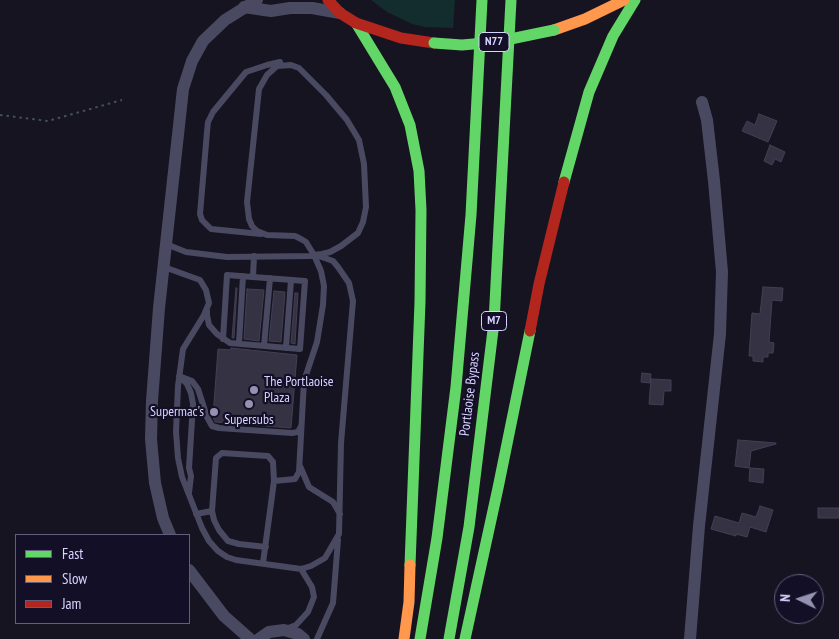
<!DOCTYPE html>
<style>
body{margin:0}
#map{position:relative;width:839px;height:639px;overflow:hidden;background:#161421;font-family:"PT Sans Narrow",sans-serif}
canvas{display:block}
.legend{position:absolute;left:15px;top:534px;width:175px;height:90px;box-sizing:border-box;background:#130f26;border:1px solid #625e7d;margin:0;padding:6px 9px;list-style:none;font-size:15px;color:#d9d4ff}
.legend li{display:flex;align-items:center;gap:10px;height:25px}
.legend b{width:25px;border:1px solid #625e7d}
.north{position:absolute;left:774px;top:574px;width:50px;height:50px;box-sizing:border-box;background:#130f26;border:1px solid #625e7d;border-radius:50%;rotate:274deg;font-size:14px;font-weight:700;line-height:20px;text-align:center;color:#d9d4ff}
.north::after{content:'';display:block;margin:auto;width:18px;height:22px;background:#9591b1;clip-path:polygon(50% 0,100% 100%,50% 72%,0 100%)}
</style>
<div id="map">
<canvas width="839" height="639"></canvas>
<ul class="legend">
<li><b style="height:6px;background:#63d668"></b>Fast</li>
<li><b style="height:6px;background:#ff974d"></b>Slow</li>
<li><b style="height:6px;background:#b3261e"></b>Jam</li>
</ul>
<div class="north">N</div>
</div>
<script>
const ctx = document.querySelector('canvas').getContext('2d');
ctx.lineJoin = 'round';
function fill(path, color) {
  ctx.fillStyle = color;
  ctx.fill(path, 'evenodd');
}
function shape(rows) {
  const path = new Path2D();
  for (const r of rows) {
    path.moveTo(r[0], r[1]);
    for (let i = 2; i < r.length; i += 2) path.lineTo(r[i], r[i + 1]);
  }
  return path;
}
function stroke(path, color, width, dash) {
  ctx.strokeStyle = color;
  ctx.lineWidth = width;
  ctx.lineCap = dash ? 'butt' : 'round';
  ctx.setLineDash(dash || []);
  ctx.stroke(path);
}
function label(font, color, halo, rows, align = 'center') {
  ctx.font = font + ' "PT Sans Narrow",sans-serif';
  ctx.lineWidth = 4.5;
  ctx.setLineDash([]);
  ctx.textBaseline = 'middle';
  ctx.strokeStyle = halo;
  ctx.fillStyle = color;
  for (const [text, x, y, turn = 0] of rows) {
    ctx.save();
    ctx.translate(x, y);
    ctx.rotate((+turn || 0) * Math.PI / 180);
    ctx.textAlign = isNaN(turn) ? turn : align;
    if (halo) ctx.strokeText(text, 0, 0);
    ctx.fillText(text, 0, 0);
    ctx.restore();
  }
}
fill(shape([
 [371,0,455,0,453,28,425,27,412,24,387,12]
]), '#132c2d');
const building = shape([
 [759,114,777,121,768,142,742,131,747,121,755,125,759,114],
 [770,145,785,152,781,162,775,159,772,165,764,161,770,145],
 [763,287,783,288,782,301,772,300,769,342,774,343,773,353,768,353,768,357,763,357,763,362,753,361,753,356,749,356,752,313,760,314,763,287],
 [236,288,237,288,234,338,232,338,236,288],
 [247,289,264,290,259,341,244,339,247,289],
 [274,291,285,292,281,342,269,341,274,291],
 [295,293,298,293,295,344,291,343,295,293],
 [231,348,297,355,291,428,215,422,213,417,218,349,231,350,231,348],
 [642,373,651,374,650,383,641,382,642,373],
 [651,379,671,380,671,391,664,391,663,405,649,404,651,379],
 [738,440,776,443,776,444,751,451,749,468,735,466,738,440],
 [750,468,764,469,763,483,749,481,750,468],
 [760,506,773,510,766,532,750,527,747,537,736,534,736,536,711,529,715,516,739,523,742,513,756,517,760,506],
 [818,508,839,508,839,518,818,518,818,508]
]);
fill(building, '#343243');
stroke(building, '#433f54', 1);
stroke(shape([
 [0,115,48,121,122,100]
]), '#44505f', 2, [2.5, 4]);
stroke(shape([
 [261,234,211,229,202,220,200,214,207,132,208,122,213,112,246,72,267,65,280,62],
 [166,244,186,252,227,257,310,256,314,255,322,254,330,252,341,246,358,233,363,222,366,207,364,164,359,140,347,120,326,95,299,68,291,65,277,66,267,75,259,89,247,202,249,219,252,226,257,231,267,235,295,236,301,239,306,242,314,255,321,271,324,286,323,305,317,342,304,381,299,472,295,479,274,481,273,462,268,456,222,453,216,458,212,511,214,520,219,530,228,541,239,544,266,547],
 [164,267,200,280,206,290,209,303,204,315,183,349,178,386,176,432,178,458,182,477,202,528,209,541,218,551,227,557,236,560,301,569,311,566,325,558,339,534,341,443,353,301,349,283,338,267,333,261,319,256],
 [207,311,207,315,209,325,217,334,230,343,300,349,305,281,253,277,254,256],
 [223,339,227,275,253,277],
 [239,343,243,276],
 [264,346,270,278],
 [286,348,291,280],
 [179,376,192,381,198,389,207,417,212,426,219,428,292,433,298,432,301,426],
 [181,378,187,384,191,393,193,404,189,468,191,476,189,493],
 [300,466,309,487,333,502,340,514],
 [196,514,212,511],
 [263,563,274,481],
 [286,629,296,625,308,612,314,597,312,587,301,569],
 [317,639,333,603,338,540]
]), '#4a4962', 6);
stroke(shape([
 [244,7,271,11,290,8,312,8,340,13],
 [170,535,163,518,155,483,151,439,152,401,159,308,183,89,192,61,203,41,225,20,257,0],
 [189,570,224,616,250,639],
 [259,639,269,632,284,630,298,634,304,639],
 [690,639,699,526,720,334,722,272,714,181,707,120,702,102]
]), '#4a4962', 12);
stroke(shape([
 [356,23,395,87,410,125,419,171,421,210,420,302,410,565],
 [564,182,589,92,613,36,635,0],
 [420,639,437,538,456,387,471,215,482,0],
 [449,639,469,527,494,322,511,0],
 [465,639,498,488,530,331]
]), '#63d668', 11);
stroke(shape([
 [554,30,585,19,624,0],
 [404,639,409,602,410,565]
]), '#ff974d', 11);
stroke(shape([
 [328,0,340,13,356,23,401,38,434,43],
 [530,331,539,284,564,182]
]), '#b3261e', 11);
stroke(shape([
 [434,43,462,45,496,42,554,30]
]), '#63d668', 11);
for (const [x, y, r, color] of [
 [254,390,5,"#9591b1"],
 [249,404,5,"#9591b1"],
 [214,412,5,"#9591b1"]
]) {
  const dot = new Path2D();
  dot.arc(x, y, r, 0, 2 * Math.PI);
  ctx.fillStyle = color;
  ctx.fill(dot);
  stroke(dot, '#130f26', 2);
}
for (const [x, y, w] of [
 [494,42,30],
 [494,321,25]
]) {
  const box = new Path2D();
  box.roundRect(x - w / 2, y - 9.5, w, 19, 4);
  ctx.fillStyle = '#130f26';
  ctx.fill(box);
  stroke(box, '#d9d4ff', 1);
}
label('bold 12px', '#d9d4ff', null, [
 ["N77",494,42],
 ["M7",494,321]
]);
label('14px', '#d9d4ff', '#130f26', [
 ["The Portlaoise",264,382],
 ["Plaza",264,398],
 ["Supermac's",204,412,"right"],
 ["Supersubs",249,420,"center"]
], 'left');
label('14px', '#d9d4ff', '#130f26', [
 ["Portlaoise Bypass",470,394,-83]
]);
</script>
